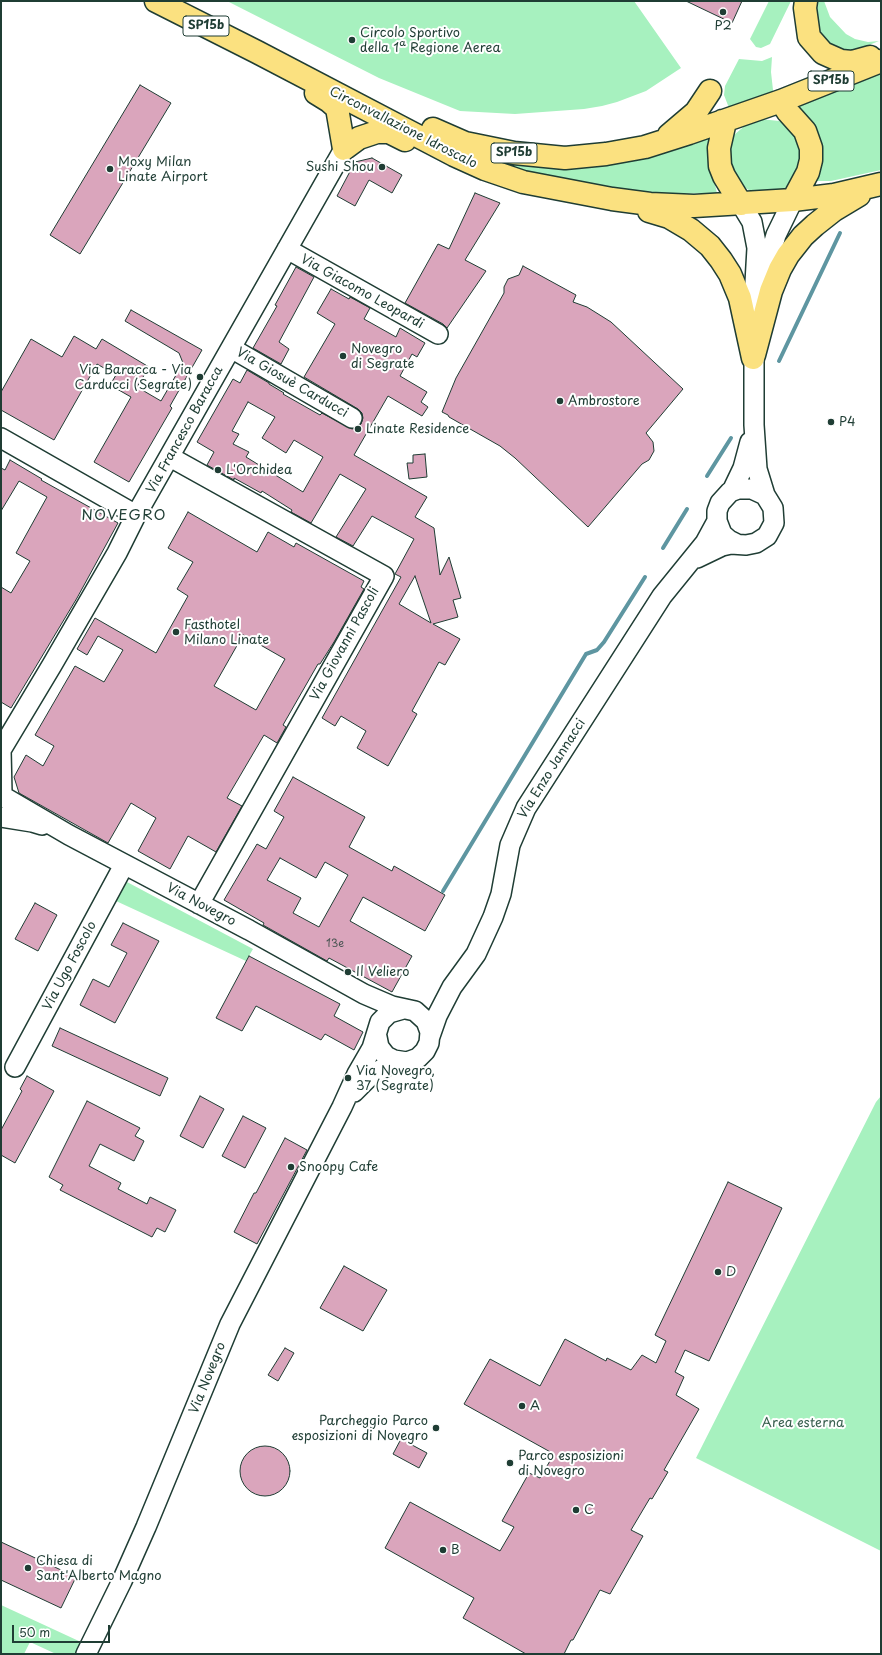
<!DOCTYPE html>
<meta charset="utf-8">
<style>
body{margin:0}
#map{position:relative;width:882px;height:1655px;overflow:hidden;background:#fff;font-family:"Playpen Sans",sans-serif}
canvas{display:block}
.frame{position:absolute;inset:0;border:2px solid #1f3d34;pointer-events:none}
.scale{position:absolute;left:12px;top:1625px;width:98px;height:18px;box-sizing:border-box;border:2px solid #1f3d34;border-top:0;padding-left:5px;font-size:12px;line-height:14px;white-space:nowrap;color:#1f3d34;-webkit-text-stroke:3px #fff;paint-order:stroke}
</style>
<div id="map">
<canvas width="882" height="1655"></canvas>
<div class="frame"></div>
<div class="scale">50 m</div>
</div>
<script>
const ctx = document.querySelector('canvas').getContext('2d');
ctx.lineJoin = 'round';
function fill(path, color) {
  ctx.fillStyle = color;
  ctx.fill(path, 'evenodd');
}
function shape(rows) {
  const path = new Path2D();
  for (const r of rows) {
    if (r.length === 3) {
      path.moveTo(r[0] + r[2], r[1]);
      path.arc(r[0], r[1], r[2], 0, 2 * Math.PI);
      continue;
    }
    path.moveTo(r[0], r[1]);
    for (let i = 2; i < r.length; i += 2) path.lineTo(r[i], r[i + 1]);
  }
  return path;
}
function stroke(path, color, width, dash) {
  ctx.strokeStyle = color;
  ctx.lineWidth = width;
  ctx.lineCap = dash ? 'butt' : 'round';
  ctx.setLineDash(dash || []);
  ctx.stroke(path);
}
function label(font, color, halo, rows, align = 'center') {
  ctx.font = font + ' "Playpen Sans",sans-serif';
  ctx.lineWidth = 4;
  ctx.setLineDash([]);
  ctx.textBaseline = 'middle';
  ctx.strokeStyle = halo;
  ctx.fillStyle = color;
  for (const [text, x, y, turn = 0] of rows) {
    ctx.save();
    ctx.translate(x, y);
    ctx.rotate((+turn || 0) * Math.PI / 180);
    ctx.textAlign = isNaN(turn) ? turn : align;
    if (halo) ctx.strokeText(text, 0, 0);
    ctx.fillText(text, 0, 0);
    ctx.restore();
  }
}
fill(shape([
 [227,1,634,1,681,68,646,91,617,102,602,106,584,109,515,114,460,111,379,78],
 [769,1,791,1,770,44,761,48,756,47,750,39],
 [815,1,824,1,830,17,846,34,855,39,868,42,879,41,854,51,846,51,830,45,816,25],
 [772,57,771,72,773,90,772,93,729,108,724,95,725,86,739,59,762,61],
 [881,70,881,170,831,181,816,181,798,109,801,103],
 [760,119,779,121,784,124,798,136,803,160,788,186,783,190,753,192,747,189,738,182,728,159,731,141,734,135,748,123],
 [704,138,712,139,711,168,717,193,672,194,614,188,526,171,484,157],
 [127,882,253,949,246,961,116,901],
 [881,1096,881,1551,696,1458,876,1102],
 [1,1605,81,1642,75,1654,56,1654,30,1642,24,1654,1,1654]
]), '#a7f1bf');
stroke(shape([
 [779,361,840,233],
 [707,476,731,438],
 [663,548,687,509],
 [443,891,586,654,597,650,604,642,645,577]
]), '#5e96a1', 4);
const building = shape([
 [686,1,742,1,732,23,686,1],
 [140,85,171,103,80,254,50,235,140,85],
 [372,158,402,175,392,193,369,180,355,206,337,196,355,162,372,158],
 [475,193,500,203,465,260,486,271,447,328,443,324,405,303,438,244,449,249,475,193],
 [523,266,576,295,573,302,587,307,611,322,683,389,646,433,653,442,654,451,649,460,642,464,588,527,515,458,500,446,449,417,448,415,442,412,456,378,504,293,504,287,508,279,519,275,523,266],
 [296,267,314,277,279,342,289,349,281,364,253,348,277,306,275,305,296,267],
 [331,289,349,299,350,297,370,308,364,319,396,337,400,328,425,343,417,357,412,354,400,376,427,392,421,402,428,407,422,416,388,396,354,455,427,497,415,517,434,528,440,575,449,557,461,598,453,600,458,617,433,624,460,639,445,665,439,662,412,711,417,714,388,766,357,748,366,731,341,716,335,726,322,718,401,577,395,574,414,539,372,516,353,546,336,537,366,489,340,474,311,523,291,512,292,510,262,491,261,493,234,478,234,480,207,465,214,452,197,442,233,379,240,383,247,370,269,383,269,384,284,393,283,394,320,415,322,413,352,429,357,428,361,424,363,418,362,413,358,409,304,377,335,324,317,313,331,289],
 [248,402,275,417,262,438,286,453,294,440,323,457,303,492,246,457,249,452,233,444,239,434,232,431,248,402],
 [415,576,431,623,399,604,415,576],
 [131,310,202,350,170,406,172,408,129,482,94,462,131,397,110,385,116,375,97,364,54,440,1,410,1,392,31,339,62,357,74,336,96,349,102,339,149,367,137,387,161,401,183,363,179,353,125,321,131,310],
 [425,454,427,477,409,479,407,463,413,463,413,455,425,454],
 [10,460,42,479,41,480,118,523,77,598,11,708,1,702,1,587,11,593,30,561,16,553,47,497,19,481,1,511,1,468,5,470,10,460],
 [188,512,257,552,268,532,294,547,296,543,364,581,361,587,364,589,334,642,320,664,318,664,283,725,286,727,277,743,264,735,227,798,242,806,216,852,188,836,170,869,138,851,156,818,131,803,108,843,19,793,14,777,26,755,43,766,54,746,35,735,75,666,104,682,123,650,98,636,87,655,77,649,95,618,156,653,188,596,177,589,193,562,168,548,188,512],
 [243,635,285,659,256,710,214,686,243,635],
 [293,777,365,817,349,847,392,871,394,866,445,895,425,931,363,897,350,921,412,956,392,992,329,958,327,961,263,925,264,923,224,900,257,844,266,849,284,817,274,811,293,777],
 [280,858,316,878,325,862,348,875,319,927,293,913,301,898,267,880,280,858],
 [35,903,57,915,38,951,15,939,35,903],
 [123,923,159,941,115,1023,80,1005,93,979,109,987,127,953,111,945,123,923],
 [249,956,340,1004,334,1016,363,1032,354,1050,325,1034,321,1040,256,1006,242,1031,216,1018,249,956],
 [60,1028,168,1078,160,1096,52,1046,60,1028],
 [27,1076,54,1091,15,1163,1,1155,1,1130,22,1091,20,1089,27,1076],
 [200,1096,224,1109,203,1148,180,1136,200,1096],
 [87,1101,140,1128,135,1136,144,1141,134,1161,100,1144,89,1166,121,1183,118,1189,147,1204,150,1197,176,1210,165,1232,157,1228,152,1237,60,1190,63,1185,49,1177,87,1101],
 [243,1116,266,1128,245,1168,222,1156,243,1116],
 [285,1138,307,1150,257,1244,234,1232,254,1193,256,1193,285,1138],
 [728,1182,782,1208,709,1361,685,1350,675,1372,684,1377,676,1395,699,1409,664,1470,668,1472,652,1499,650,1498,631,1530,643,1536,610,1594,600,1590,573,1640,571,1640,564,1654,526,1654,463,1618,474,1598,385,1548,410,1502,500,1551,514,1527,502,1521,529,1473,540,1478,554,1454,464,1404,490,1359,540,1386,565,1339,606,1361,607,1358,631,1370,642,1355,656,1363,666,1341,655,1335,728,1182],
 [344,1266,387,1290,363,1331,320,1308,344,1266],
 [285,1348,294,1353,278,1381,268,1375,285,1348],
 [401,1439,427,1453,419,1468,393,1454,401,1439],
 [265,1471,25],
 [1,1542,76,1577,61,1608,1,1580,1,1542]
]);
fill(building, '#daa5bc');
stroke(building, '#1f3d34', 1);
const minor = shape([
 [741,204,752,222,757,248,754,300,754,425,757,469,765,495],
 [287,249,438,334],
 [767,278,771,252,776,235,793,200],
 [231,348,352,418],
 [1,438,136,515],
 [170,457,384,576,199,904],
 [732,491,743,468,750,442],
 [697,558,722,546,731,544,746,545,756,543,767,536,774,523,773,508,765,495,752,489,738,489,730,492,720,503,717,511,717,521,722,534,729,540,737,544],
 [2,793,1,750,52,665,117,553,136,515,344,149],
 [4,797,69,835,249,930,364,994,392,1006,415,1011,426,1021,430,1032,429,1043,425,1051,418,1058,407,1062,394,1060,386,1056,379,1047,377,1037],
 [1,817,32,822,42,825],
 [430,1036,437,1016,452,987,476,954,493,917,501,894,510,845,526,808,662,596,705,543,717,521],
 [15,1067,124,865],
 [354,1092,371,1075,396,1061],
 [86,1654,122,1581,146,1527,230,1324,342,1107,357,1074,372,1048,380,1022,389,1013,403,1009]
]);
const major = shape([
 [156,1,257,52,454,155,485,169,523,182,612,199,650,204,694,206,793,200,834,195,881,184],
 [806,1,805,8,809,37,823,53,841,61,852,62,870,57],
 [316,93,329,101,337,108,344,149,359,138,377,132,389,132,405,140],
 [781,101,788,112,805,131,811,148,811,160,808,172,793,200],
 [722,121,724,126,719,148,720,166,724,176,741,204],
 [433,129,465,143,514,153,565,158,606,154,645,147,689,133,781,101,881,61],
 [669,135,696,112,710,91],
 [649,211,669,217,691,230,710,246,721,260,730,274,740,298,753,358],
 [754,355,771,291,780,269,788,255,803,236,815,225,834,210,859,195]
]);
stroke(minor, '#1f3d34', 22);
stroke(major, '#1f3d34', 25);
stroke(minor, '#fff', 19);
stroke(major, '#fbe180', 22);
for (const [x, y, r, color] of [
 [723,12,4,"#1f3d34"],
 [352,40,4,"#1f3d34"],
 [382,167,4,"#1f3d34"],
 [110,169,4,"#1f3d34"],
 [343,356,4,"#1f3d34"],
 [200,377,4,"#1f3d34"],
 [560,401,4,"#1f3d34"],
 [831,422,4,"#1f3d34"],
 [358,429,4,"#1f3d34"],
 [218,470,4,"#1f3d34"],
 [176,632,4,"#1f3d34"],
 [348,972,4,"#1f3d34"],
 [348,1078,4,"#1f3d34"],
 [291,1167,4,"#1f3d34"],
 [718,1272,4,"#1f3d34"],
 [522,1406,4,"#1f3d34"],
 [436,1428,4,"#1f3d34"],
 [510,1463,4,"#1f3d34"],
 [576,1510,4,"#1f3d34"],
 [443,1550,4,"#1f3d34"],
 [28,1568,4,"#1f3d34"]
]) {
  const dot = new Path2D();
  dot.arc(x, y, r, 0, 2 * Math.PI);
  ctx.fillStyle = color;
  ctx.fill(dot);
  stroke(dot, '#fff', 1.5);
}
label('11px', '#4e5756', null, [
 ["13e",335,944]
]);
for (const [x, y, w] of [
 [206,26,46],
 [831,81,46],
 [514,153,46]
]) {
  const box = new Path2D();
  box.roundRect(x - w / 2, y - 10, w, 20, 3);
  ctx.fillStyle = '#fff';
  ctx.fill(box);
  stroke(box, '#1f3d34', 1);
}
label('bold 12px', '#1f3d34', null, [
 ["SP15b",206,26],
 ["SP15b",831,81],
 ["SP15b",514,153]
]);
label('13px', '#1f3d34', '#fff', [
 ["P2",723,26,"center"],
 ["Circolo Sportivo",360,33],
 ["della 1ª Regione Aerea",360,48],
 ["Moxy Milan",118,162],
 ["Linate Airport",118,177],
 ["Sushi Shou",374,167,"right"],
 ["Novegro",351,349],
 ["di Segrate",351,364],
 ["Via Baracca - Via",192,370,"right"],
 ["Carducci (Segrate)",192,385,"right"],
 ["Ambrostore",568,401],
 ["P4",839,422],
 ["Linate Residence",366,429],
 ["L'Orchidea",226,470],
 ["Fasthotel",184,625],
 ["Milano Linate",184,640],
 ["Il Veliero",356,972],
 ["Via Novegro,",356,1071],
 ["37 (Segrate)",356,1086],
 ["Snoopy Cafe",299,1167],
 ["D",726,1272],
 ["A",530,1406],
 ["Parcheggio Parco",428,1421,"right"],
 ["esposizioni di Novegro",428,1436,"right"],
 ["Parco esposizioni",518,1456],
 ["di Novegro",518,1471],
 ["C",584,1510],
 ["B",451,1550],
 ["Chiesa di",36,1561],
 ["Sant'Alberto Magno",36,1576]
], 'left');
label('13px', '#1f3d34', '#fff', [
 ["Circonvallazione Idroscalo",403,128,27],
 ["Via Giacomo Leopardi",362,292,29],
 ["Via Giosuè Carducci",292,383,30],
 ["Via Francesco Baracca",185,430,-61],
 ["Via Giovanni Pascoli",345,644,-61],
 ["Via Enzo Jannacci",552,769,-58],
 ["Via Novegro",201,905,28],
 ["Via Ugo Foscolo",70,966,-62],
 ["Via Novegro",208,1378,-68]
]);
label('13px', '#3a6150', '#fff', [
 ["Area esterna",803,1423]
]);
ctx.letterSpacing = '1px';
label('15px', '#1f3d34', '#fff', [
 ["NOVEGRO",124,516]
]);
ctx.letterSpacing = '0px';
</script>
